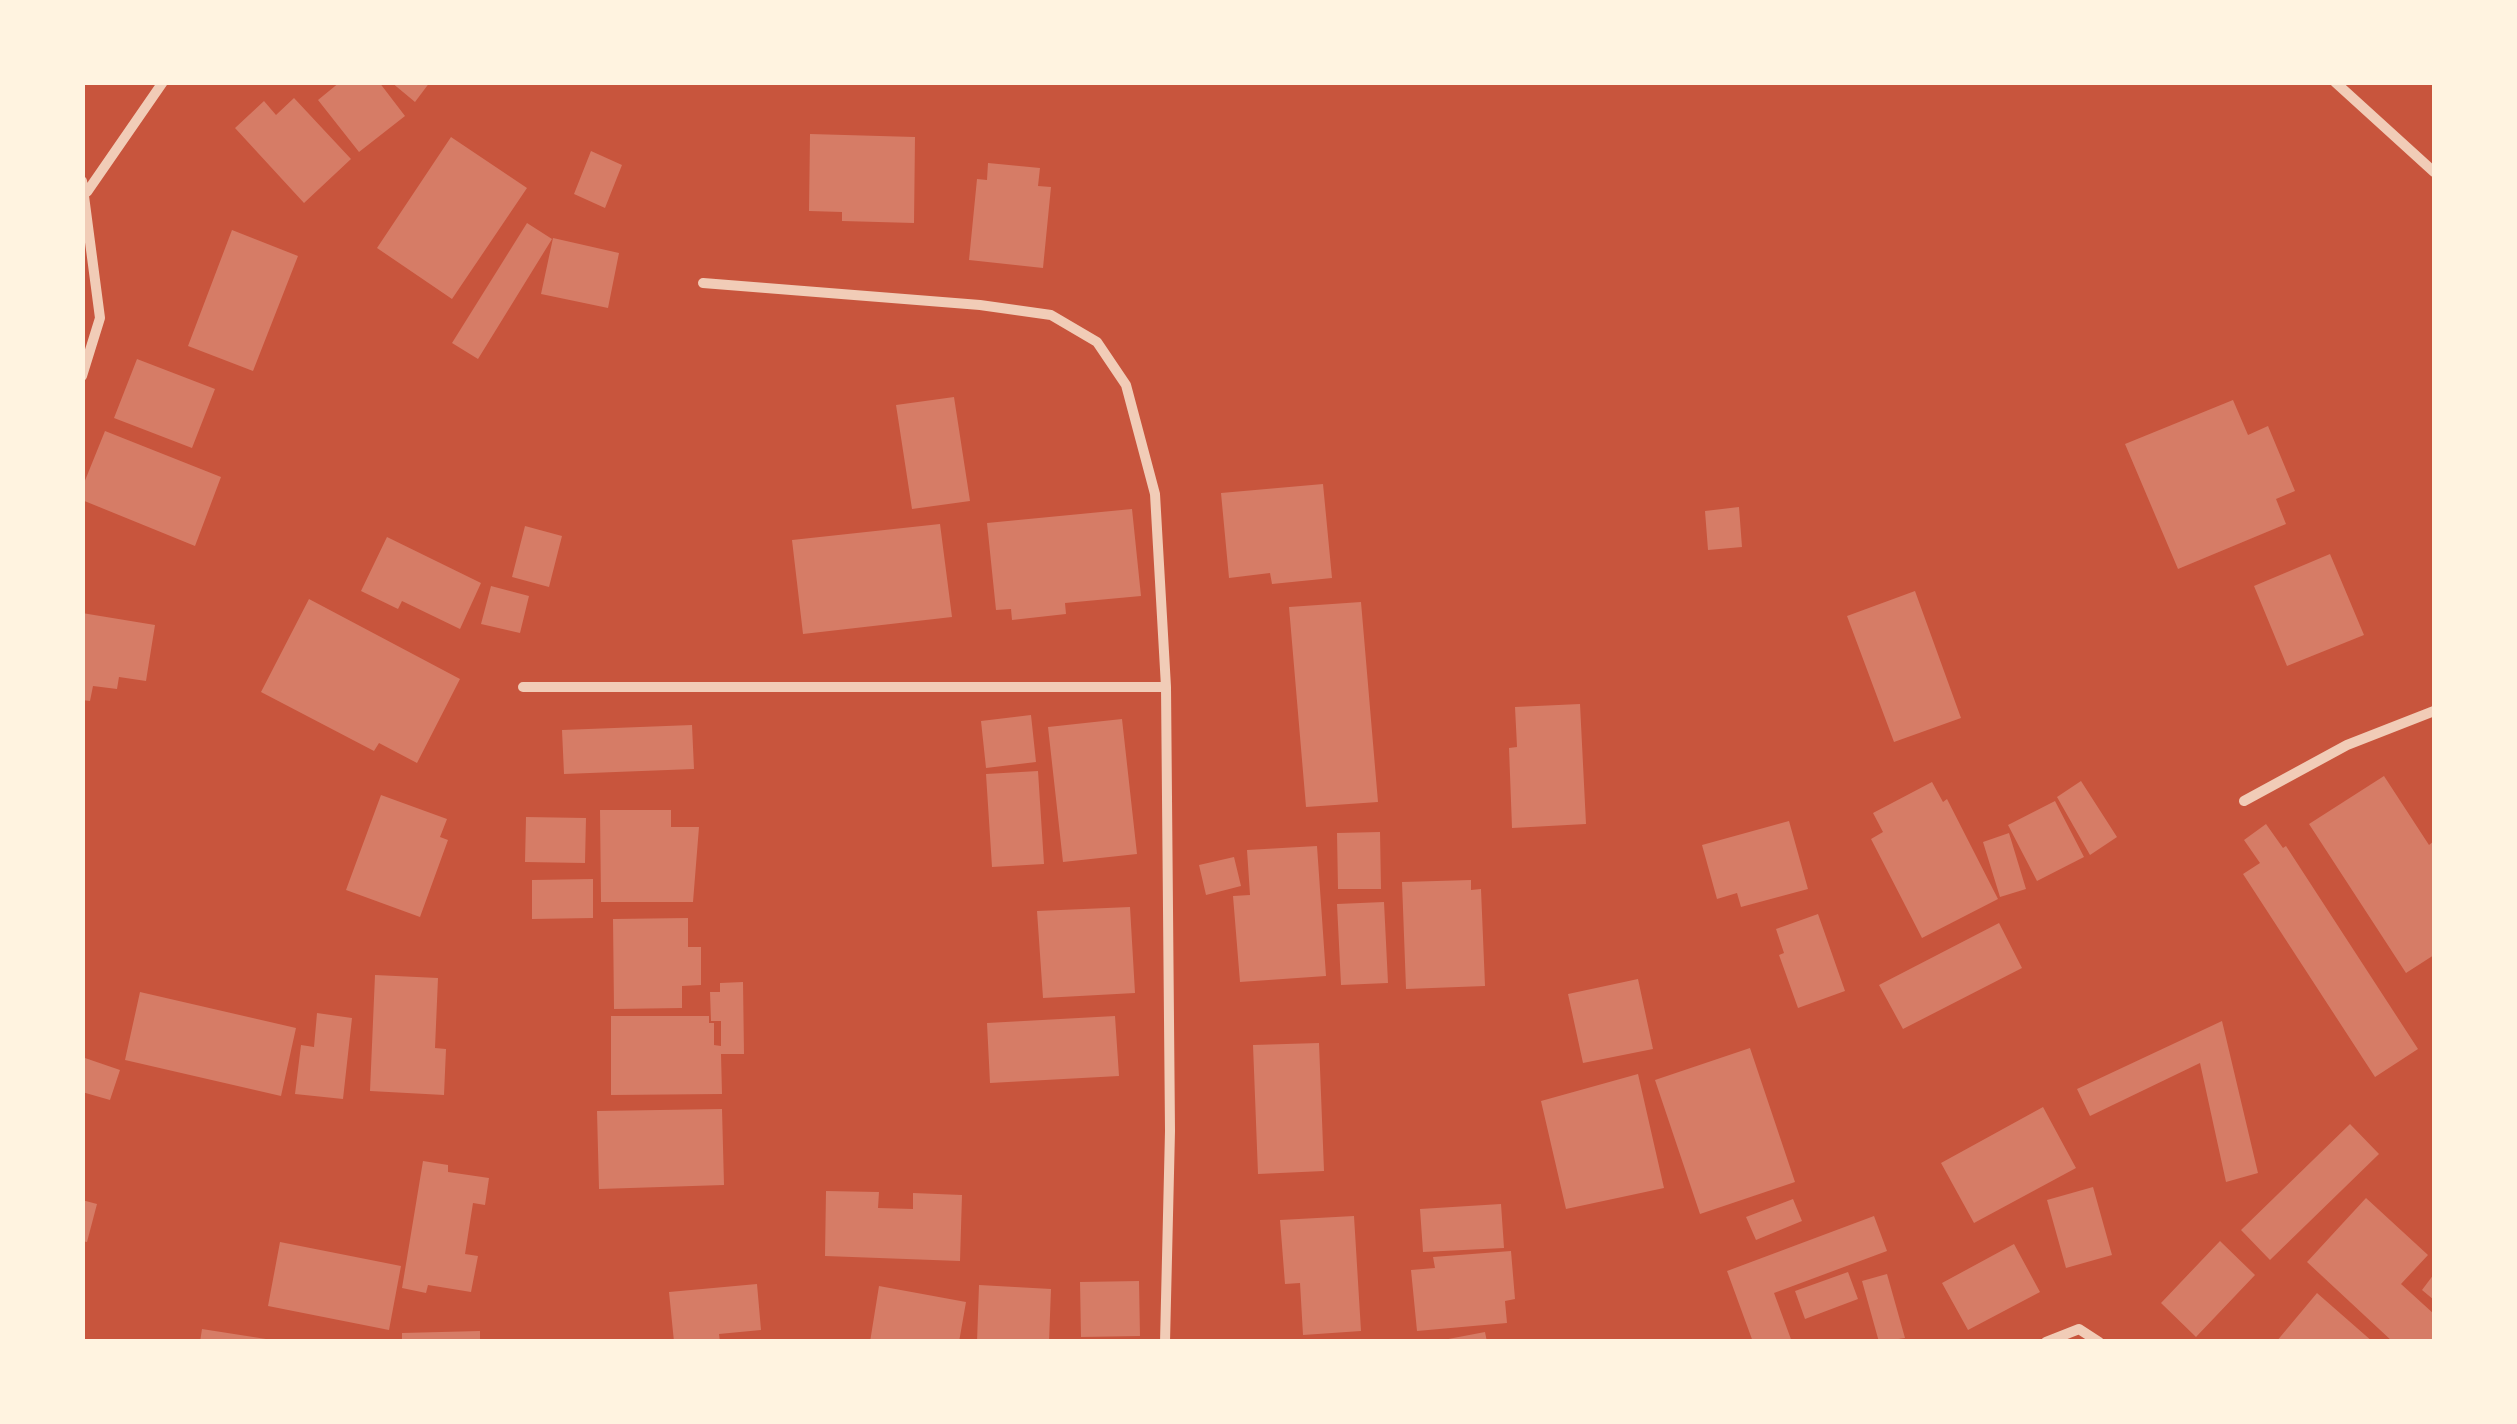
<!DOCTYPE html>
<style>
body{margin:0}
#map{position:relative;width:2517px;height:1424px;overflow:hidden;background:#c8553d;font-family:"Times New Roman",serif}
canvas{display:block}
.frame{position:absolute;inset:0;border:85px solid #fff3e0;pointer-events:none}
</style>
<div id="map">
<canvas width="2517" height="1424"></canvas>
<div class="frame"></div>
</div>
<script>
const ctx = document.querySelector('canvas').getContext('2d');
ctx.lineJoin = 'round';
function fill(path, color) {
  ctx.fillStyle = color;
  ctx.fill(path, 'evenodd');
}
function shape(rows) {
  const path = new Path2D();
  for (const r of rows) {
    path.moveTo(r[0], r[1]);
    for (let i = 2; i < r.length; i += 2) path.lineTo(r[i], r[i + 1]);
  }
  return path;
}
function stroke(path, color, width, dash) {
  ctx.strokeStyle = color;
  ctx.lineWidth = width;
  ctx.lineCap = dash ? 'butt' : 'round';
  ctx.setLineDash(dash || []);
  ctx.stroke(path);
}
fill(shape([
 [340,82,379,82,405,116,359,152,318,100],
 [391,82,430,82,415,102],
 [294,98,351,159,304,203,235,128,264,101,276,115],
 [810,134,915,137,914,223,842,221,842,212,809,211],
 [451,137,527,188,452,299,377,248],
 [591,151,622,165,605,208,574,194],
 [988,163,1040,168,1038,186,1051,187,1043,268,969,260,977,179,987,180],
 [527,223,552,239,478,359,452,343],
 [232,230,298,256,253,371,188,346],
 [553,238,619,253,608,308,541,294],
 [137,359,215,389,192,448,114,418],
 [954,397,970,501,912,509,896,405],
 [2233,400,2248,435,2268,426,2295,491,2276,499,2286,524,2178,569,2125,444],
 [105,431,221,477,195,546,82,500,82,488],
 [1323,484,1332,578,1272,584,1270,573,1229,578,1221,493],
 [1739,507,1742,547,1708,550,1705,511],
 [1132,509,1141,596,1065,603,1066,614,1012,620,1011,609,996,610,987,523],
 [940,524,952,617,803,634,792,540],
 [525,526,562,536,549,587,512,577],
 [387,537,481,583,460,629,402,601,398,609,361,591],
 [2330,554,2364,635,2287,666,2254,586],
 [491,586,529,596,520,633,481,624],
 [1915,591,1961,718,1894,742,1847,616],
 [309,599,460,679,417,763,379,743,374,751,261,692],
 [1361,602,1378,802,1306,807,1289,607],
 [82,613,155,625,146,681,119,677,117,689,93,686,90,701,82,700],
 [1580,704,1586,824,1512,828,1509,748,1517,747,1515,707],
 [1031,715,1036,762,986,768,981,721],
 [1122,719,1137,854,1063,862,1048,727],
 [692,725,694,769,564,774,562,730],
 [1038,771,1044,864,992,867,986,774],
 [2384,776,2429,845,2434,841,2434,955,2406,973,2309,824],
 [2081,781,2117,837,2090,855,2057,797],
 [1932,782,1943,802,1947,799,1998,899,1922,938,1871,839,1883,832,1873,813],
 [381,795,447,819,440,837,448,840,420,917,346,890],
 [2055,801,2084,857,2037,881,2008,825],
 [600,810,671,810,671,827,699,827,693,902,601,902],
 [526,817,586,818,585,863,525,862],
 [1789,821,1808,889,1741,907,1737,893,1717,899,1702,845],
 [2266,824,2283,848,2286,846,2418,1049,2375,1077,2243,874,2260,863,2244,840],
 [1380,832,1381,889,1338,889,1337,833],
 [2009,833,2026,889,2000,897,1983,842],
 [1317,846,1326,976,1240,982,1233,896,1250,895,1247,850],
 [1234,857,1241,886,1206,895,1199,865],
 [593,879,593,918,532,919,532,880],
 [1471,880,1471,890,1481,889,1485,986,1406,989,1402,882],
 [1384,902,1388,983,1341,985,1337,904],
 [1130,907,1135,993,1043,998,1037,911],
 [1818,914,1845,991,1798,1008,1779,955,1784,953,1776,929],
 [688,918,688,947,701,947,701,985,682,986,682,1008,614,1009,613,919],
 [1999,923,2022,968,1903,1029,1879,985],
 [375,975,438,978,435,1048,446,1049,444,1095,370,1091],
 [1638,979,1653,1049,1583,1063,1568,994],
 [743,982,744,1054,721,1054,722,1094,611,1095,611,1016,709,1016,709,1023,714,1023,714,1045,721,1046,721,1021,711,1021,710,992,720,992,720,983],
 [140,992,296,1028,281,1096,125,1060],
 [317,1013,352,1018,343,1099,295,1094,301,1045,314,1047],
 [1115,1016,1119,1076,990,1083,987,1023],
 [2222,1021,2258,1173,2226,1182,2200,1063,2090,1116,2077,1089],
 [1319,1043,1324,1171,1258,1174,1253,1045],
 [1750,1048,1795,1182,1700,1214,1655,1080],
 [85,1058,120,1070,110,1100,82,1092],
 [1638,1074,1664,1188,1566,1209,1541,1101],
 [2043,1107,2076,1168,1974,1223,1941,1163],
 [722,1109,724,1185,599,1189,597,1111],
 [2350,1124,2379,1154,2270,1260,2241,1230],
 [423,1161,448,1165,448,1172,489,1178,485,1205,473,1203,465,1254,478,1256,471,1292,428,1285,426,1293,402,1288],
 [2093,1187,2112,1255,2066,1268,2047,1200],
 [826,1191,879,1192,878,1208,913,1209,913,1193,962,1195,960,1261,825,1256],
 [2366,1198,2428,1255,2401,1284,2434,1314,2434,1342,2393,1342,2307,1262],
 [1793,1199,1802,1221,1756,1240,1746,1217],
 [82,1200,97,1204,87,1242,82,1241],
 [1501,1204,1504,1248,1423,1252,1420,1209],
 [1354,1216,1361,1331,1303,1335,1300,1283,1285,1284,1280,1220],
 [1874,1216,1887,1251,1774,1293,1792,1342,1753,1342,1727,1271],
 [2220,1241,2255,1275,2196,1337,2161,1303],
 [280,1242,401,1266,389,1330,268,1306],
 [2014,1244,2040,1292,1968,1330,1942,1283],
 [1511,1251,1515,1299,1505,1301,1507,1323,1417,1331,1411,1270,1435,1268,1433,1257],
 [1848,1272,1858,1299,1805,1319,1795,1291],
 [1887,1274,1905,1338,1879,1342,1862,1281],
 [2434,1274,2434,1300,2422,1290],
 [1139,1281,1140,1336,1081,1337,1080,1282],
 [757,1284,761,1330,719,1334,720,1342,674,1342,669,1292],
 [979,1285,1051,1289,1049,1342,977,1342],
 [879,1286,966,1302,959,1342,870,1342],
 [2317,1293,2373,1342,2276,1342],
 [202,1329,266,1339,266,1342,200,1342],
 [480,1331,480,1342,402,1342,402,1333],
 [1485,1332,1487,1342,1443,1342,1443,1340]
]), '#d67c66');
stroke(shape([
 [2335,82,2434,172],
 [82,181,100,318,82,376],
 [87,192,163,82],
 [703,283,980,305,1051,315,1097,342,1126,385,1155,494,1166,687,1170,1131,1165,1342],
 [523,687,1166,687],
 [2244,801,2347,745,2434,711],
 [2046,1342,2079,1329,2099,1342]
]), '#f1ccb7', 10);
</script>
